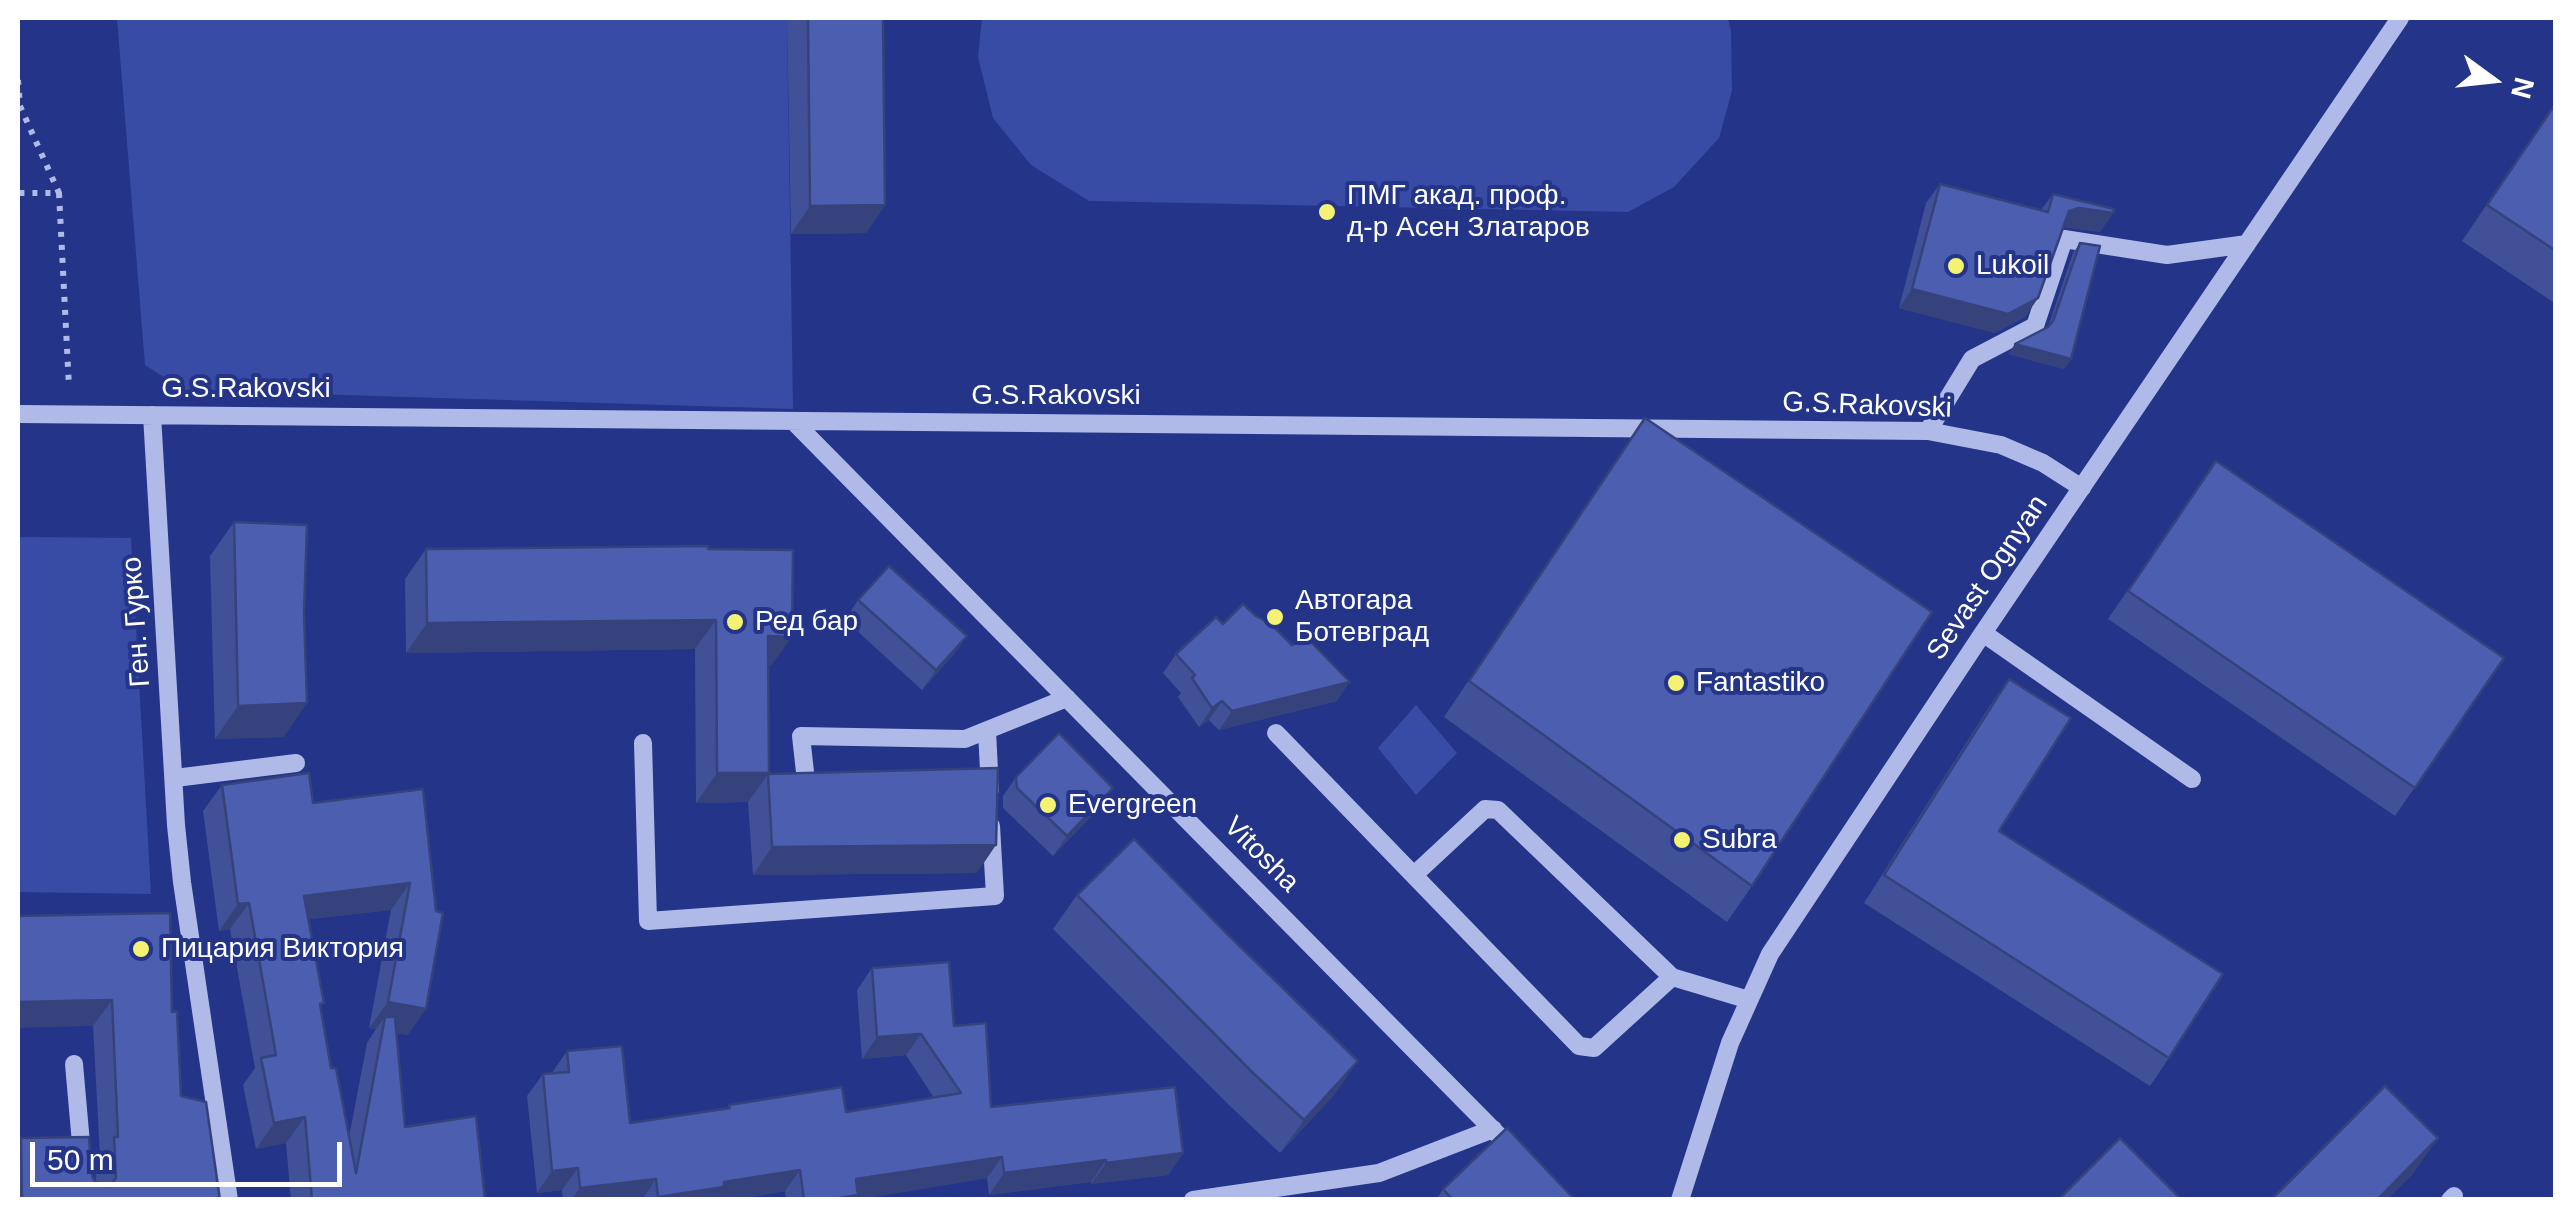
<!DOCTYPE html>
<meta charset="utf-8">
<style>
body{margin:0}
#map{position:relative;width:2573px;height:1217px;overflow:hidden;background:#243488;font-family:Arial,sans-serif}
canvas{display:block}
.frame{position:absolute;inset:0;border:20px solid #fff;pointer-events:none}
.north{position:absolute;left:2443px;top:30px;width:100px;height:100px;-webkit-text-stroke:8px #243488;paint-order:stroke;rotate:105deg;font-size:28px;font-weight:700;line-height:40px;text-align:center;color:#fff}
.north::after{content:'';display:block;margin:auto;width:35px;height:45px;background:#fff;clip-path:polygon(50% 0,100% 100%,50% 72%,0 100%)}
.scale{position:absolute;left:30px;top:1142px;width:312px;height:45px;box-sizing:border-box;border:5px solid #fff;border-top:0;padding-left:12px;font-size:30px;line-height:35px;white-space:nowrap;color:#fff;-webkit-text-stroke:8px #243488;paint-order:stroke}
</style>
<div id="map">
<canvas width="2573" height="1217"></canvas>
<div class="frame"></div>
<div class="north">N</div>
<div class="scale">50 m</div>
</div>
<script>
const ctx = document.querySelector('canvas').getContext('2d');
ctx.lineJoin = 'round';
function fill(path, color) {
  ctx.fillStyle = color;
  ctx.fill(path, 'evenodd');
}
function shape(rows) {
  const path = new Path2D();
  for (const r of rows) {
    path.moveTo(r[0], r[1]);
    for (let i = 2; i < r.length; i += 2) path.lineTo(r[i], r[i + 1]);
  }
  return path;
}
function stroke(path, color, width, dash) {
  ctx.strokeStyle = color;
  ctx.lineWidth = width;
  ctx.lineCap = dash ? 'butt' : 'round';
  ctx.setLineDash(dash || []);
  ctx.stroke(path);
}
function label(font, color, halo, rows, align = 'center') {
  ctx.font = font + ' Arial,sans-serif';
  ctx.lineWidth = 8;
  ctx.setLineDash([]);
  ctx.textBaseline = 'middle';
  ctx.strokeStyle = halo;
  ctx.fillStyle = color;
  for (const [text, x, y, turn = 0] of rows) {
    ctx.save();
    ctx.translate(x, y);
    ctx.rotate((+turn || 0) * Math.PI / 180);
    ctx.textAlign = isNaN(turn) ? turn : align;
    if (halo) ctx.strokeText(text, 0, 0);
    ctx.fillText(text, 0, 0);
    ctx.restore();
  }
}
fill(shape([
 [117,18,787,18,793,409,184,390,145,365],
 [982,18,1728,18,1731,31,1732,91,1719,138,1674,187,1628,212,1089,201,1031,165,993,118,978,57],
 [18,537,131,538,151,894,18,892],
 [1416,705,1457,753,1416,795,1378,748]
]), '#384ca5');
stroke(shape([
 [18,80,20,106,59,193,18,193],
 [59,193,69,387]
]), '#afbae9', 6, [5, 8]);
stroke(shape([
 [18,414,1928,431,2001,445,2043,463,2082,488],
 [152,415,176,825,182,882,229,1200],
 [793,421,1513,1150],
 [1928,431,1972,359,2035,326,2064,239,2167,255,2247,244],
 [1983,633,2192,779],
 [987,731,990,790],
 [1276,733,1579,1046,1594,1048,1672,977],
 [643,743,648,921,995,896,991,826],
 [805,772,801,736,965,739,1067,698],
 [175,778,296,763],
 [1414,875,1485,809,1498,810,1672,977,1749,1000],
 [74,1064,86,1200],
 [1193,1200,1379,1173,1493,1129],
 [1680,1200,1730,1043,1770,954,1983,633,2400,18],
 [2450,1200,2454,1196]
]), '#afbae9', 18);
fill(shape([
 [787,18,883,18,885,205,866,233,791,234],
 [2556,102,2556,304,2462,241],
 [1940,184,2041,210,2053,194,2113,213,2100,232,2063,227,2038,298,2025,317,1995,333,1899,308,1926,203],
 [2080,243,2071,359,2064,369,2008,354,2048,327,2073,253],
 [1645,418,1752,886,1727,922,1444,717],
 [2216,461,2504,658,2395,816,2108,619],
 [234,522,284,737,215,739,210,556],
 [426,549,708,549,771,666,768,666,768,774,977,873,753,875,748,802,696,803,695,649,406,653,405,579],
 [858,600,967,636,953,655,922,690,845,620],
 [1223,624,1337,701,1219,730,1209,720,1199,727,1178,697,1181,693,1163,673,1176,654],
 [2009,679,1999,831,2169,1058,2150,1086,1864,903,1989,707],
 [1016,777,1099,808,1053,856,1003,808,1003,796],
 [222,785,313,803,423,789,408,1035,396,1033,405,1127,485,1200,291,1200,286,1143,256,1149,243,1085,255,1068,230,929,219,931,203,811],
 [391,910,369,1028,376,1029,367,1043,349,1137,331,1068,320,1008,308,919],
 [1077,895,1335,1094,1280,1153,1230,1106,1053,929],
 [18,916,172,1012,181,1096,220,1200,18,1200,18,1143,21,1138,92,1176,96,1182,95,1163,100,1156,93,1026],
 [872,968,954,1026,991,1107,1183,1153,1168,1175,1091,1184,1091,1182,989,1195,987,1178,855,1200,786,1200,785,1191,735,1200,563,1200,562,1190,537,1193,527,1096,543,1074,552,1073,567,1051,630,1123,727,1109,729,1105,846,1112,934,1098,906,1055,862,1059,857,990],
 [1443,1189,1575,1200,1436,1200]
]), '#415197');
fill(shape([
 [885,205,866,233,791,234,810,206],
 [2079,208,2113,213,2100,232,2066,227,2056,230,2069,211],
 [1912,289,2038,298,2025,317,1995,333,1899,308],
 [2015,344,2071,359,2064,369,2008,354],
 [716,620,695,649,406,653,427,623],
 [768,636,792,637,771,666,747,666],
 [967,636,953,655,922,690,936,670],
 [1350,682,1337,701,1219,730,1232,711],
 [1222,701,1209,720,1199,727,1212,708],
 [307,703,284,737,215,739,238,706],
 [717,773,769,773,748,802,696,803],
 [1113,788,1099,808,1053,856,1067,836],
 [996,845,977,873,753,875,772,847],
 [410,883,391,910,286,922,304,896],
 [249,903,230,929,219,931,238,904],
 [112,1000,93,1026,18,1028,18,1002],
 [388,1002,426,1009,408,1035,382,1030,385,1017,376,1029,369,1028],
 [921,1034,906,1055,862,1059,877,1037],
 [1358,1061,1335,1094,1280,1153,1304,1120],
 [305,1117,286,1143,256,1149,274,1123],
 [2438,1138,2413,1174,2387,1200,2377,1200],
 [1183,1153,1168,1175,1091,1184,1106,1163],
 [1002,1157,987,1178,855,1200,827,1200,856,1179],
 [1106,1160,1091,1182,989,1195,1004,1173],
 [578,1168,562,1190,537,1193,552,1171],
 [800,1170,785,1191,735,1200,657,1200,658,1197,724,1182],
 [656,1179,642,1200,571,1200,580,1188]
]), '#35427b');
const building = shape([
 [808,18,883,18,885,205,810,206,808,18],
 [2556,103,2556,251,2487,205,2556,103],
 [1940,184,2048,212,2053,194,2114,209,2113,213,2079,208,2069,211,2038,298,2008,314,1912,289,1940,184],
 [2080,243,2100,246,2071,359,2015,344,2048,327,2053,321,2080,243],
 [1645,418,1932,612,1752,886,1469,681,1645,418],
 [2216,461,2504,658,2415,788,2128,591,2216,461],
 [234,522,307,525,304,613,307,703,238,706,234,522],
 [708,546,708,549,793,550,792,637,768,636,769,773,717,773,716,620,427,623,426,549,708,546],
 [889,566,967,636,936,670,858,600,889,566],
 [1243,604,1256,616,1271,624,1292,645,1307,638,1350,682,1232,711,1222,701,1212,708,1192,678,1195,675,1176,654,1216,617,1223,624,1243,604],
 [2009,679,2071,718,1999,831,2223,974,2169,1058,1884,875,2009,679],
 [1059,733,1113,788,1067,836,1017,788,1016,777,1059,733],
 [998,768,996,845,772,847,768,774,998,768],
 [309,773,313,803,423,789,436,911,443,913,426,1009,388,1002,410,883,304,896,324,1003,320,1004,331,1068,336,1068,356,1173,385,1017,395,1017,405,1127,476,1116,485,1200,312,1200,305,1117,274,1123,261,1058,276,1055,249,903,238,904,222,785,309,773],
 [1134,839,1224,931,1358,1061,1304,1120,1253,1073,1077,895,1134,839],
 [170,913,172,1012,177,1011,181,1096,206,1102,220,1200,22,1200,21,1138,89,1137,92,1176,95,1182,105,1186,112,1183,116,1178,114,1137,118,1137,112,1000,18,1002,18,916,170,913],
 [949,962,954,1026,986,1023,991,1107,1175,1087,1183,1153,1106,1163,1106,1160,1004,1173,1002,1157,856,1179,858,1195,827,1200,804,1200,800,1170,724,1182,724,1187,658,1197,656,1179,580,1188,578,1168,552,1171,543,1074,569,1072,567,1051,622,1046,630,1123,730,1108,729,1105,842,1087,846,1112,961,1093,921,1034,877,1037,872,968,949,962],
 [2385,1086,2438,1138,2377,1200,2271,1200,2385,1086],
 [1507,1128,1575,1200,1453,1200,1443,1189,1507,1128],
 [2120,1138,2182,1200,2061,1200,2060,1198,2120,1138]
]);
fill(building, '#4c5eb0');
stroke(building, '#35427b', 2.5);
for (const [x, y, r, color] of [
 [1327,212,10,"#f4f273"],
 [1956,266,10,"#f4f273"],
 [1275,617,10,"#f4f273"],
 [735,622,10,"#f4f273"],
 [1676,683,10,"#f4f273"],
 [1048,805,10,"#f4f273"],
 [1682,840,10,"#f4f273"],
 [141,949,10,"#f4f273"]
]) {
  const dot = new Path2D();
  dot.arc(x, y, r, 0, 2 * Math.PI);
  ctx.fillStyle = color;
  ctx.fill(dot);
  stroke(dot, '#243488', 4);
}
label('28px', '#fff', '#243488', [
 ["ПМГ акад. проф.",1347,196],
 ["д-р Асен Златаров",1347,228],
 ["Lukoil",1976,266],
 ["Автогара",1295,601],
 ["Ботевград",1295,633],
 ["Ред бар",755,622],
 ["Fantastiko",1696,683],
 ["Evergreen",1068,805],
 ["Subra",1702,840],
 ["Пицария Виктория",161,949]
], 'left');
label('28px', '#fff', '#243488', [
 ["G.S.Rakovski",246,389],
 ["G.S.Rakovski",1056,396],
 ["G.S.Rakovski",1867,406,2],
 ["Sevast Ognyan",1988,578,-56],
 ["Ген. Гурко",137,622,-94],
 ["Vitosha",1261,855,45]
]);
</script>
